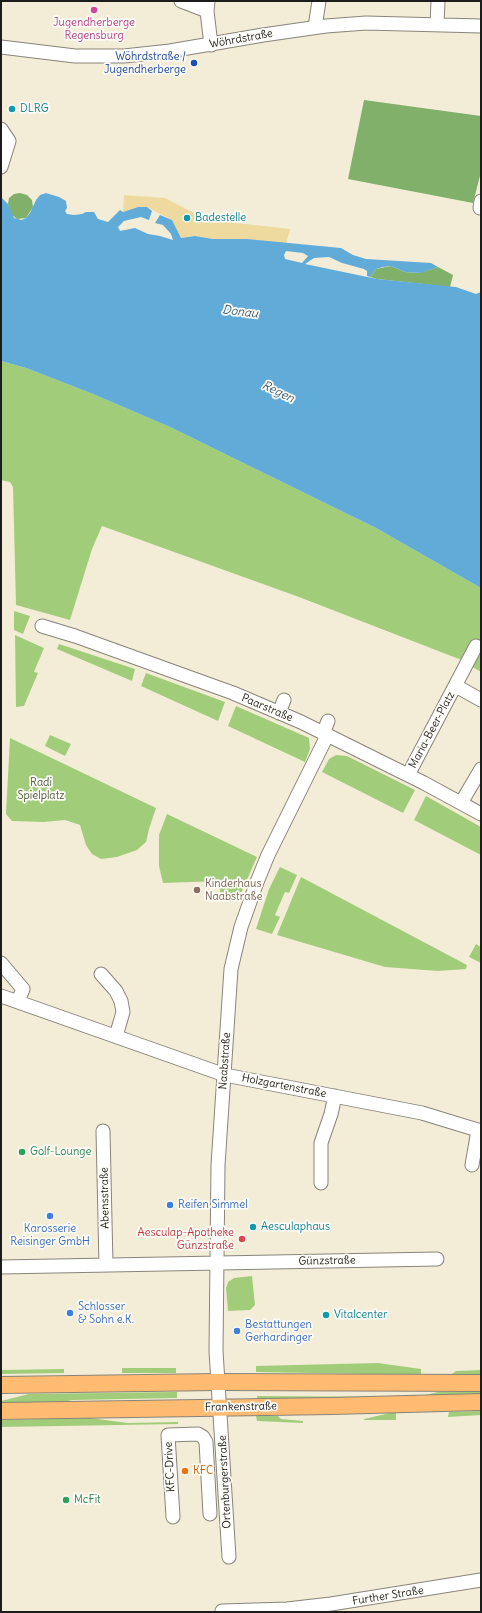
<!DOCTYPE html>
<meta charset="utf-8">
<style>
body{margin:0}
#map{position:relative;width:482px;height:1613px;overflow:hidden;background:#f3edd7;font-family:Delius,sans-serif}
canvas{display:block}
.frame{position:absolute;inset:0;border:2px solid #1c1c1c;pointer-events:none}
</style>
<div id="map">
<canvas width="482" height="1613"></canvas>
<div class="frame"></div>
</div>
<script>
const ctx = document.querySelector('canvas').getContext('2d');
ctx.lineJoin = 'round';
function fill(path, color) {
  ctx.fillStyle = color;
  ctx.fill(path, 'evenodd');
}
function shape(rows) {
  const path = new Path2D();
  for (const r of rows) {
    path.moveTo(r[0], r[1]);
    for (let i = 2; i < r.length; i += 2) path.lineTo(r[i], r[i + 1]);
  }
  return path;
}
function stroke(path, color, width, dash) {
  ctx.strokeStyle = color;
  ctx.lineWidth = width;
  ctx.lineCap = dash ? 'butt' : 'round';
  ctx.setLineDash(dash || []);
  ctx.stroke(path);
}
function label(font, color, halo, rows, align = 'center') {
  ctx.font = font + ' Delius,sans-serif';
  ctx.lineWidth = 3.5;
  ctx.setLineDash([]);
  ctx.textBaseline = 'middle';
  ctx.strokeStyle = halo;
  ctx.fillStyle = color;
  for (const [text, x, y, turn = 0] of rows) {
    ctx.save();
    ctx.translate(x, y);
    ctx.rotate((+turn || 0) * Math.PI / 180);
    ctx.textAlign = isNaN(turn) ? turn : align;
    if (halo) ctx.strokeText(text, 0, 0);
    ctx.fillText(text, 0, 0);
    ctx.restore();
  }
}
fill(shape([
 [1,361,26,368,93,394,170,427,376,528,481,588,481,672,459,659,299,597,102,526,92,549,70,620,16,605,13,487,10,482,1,480],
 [14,611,30,616,23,634,14,630],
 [15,635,44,648,34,672,38,673,24,706,16,707],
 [59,644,135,669,132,681,57,649],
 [146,673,225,702,218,721,141,686],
 [236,706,309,738,310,749,305,762,228,726],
 [50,735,71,744,65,756,45,746],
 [10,738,156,808,149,829,146,842,137,850,117,857,101,859,92,854,86,845,80,825,65,820,44,822,12,821,6,814],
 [336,755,347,756,415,790,403,813,322,772,329,759],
 [426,796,481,827,481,855,414,820],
 [167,814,257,857,238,900,220,892,220,881,163,883,159,866,159,835],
 [280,867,297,875,289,893,285,892,275,915,280,917,272,934,256,929,269,889],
 [301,877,467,965,466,969,438,971,385,967,277,935],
 [476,944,481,947,481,963,469,957],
 [252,1276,255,1305,250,1310,228,1311,226,1288,228,1282,234,1278],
 [378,1363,421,1369,421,1375,256,1372,256,1366],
 [122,1368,176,1368,176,1373,122,1373],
 [64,1369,64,1373,1,1374,1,1370],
 [481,1370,481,1377,448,1377,456,1371],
 [481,1391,481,1397,257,1401,257,1396,417,1397,438,1392],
 [177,1392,177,1398,72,1400,55,1404,1,1406,1,1401,29,1394],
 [481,1411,481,1415,448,1417,449,1412],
 [390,1413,396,1413,396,1420,364,1420,364,1419],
 [256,1416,278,1416,281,1419,303,1421,303,1423,257,1421],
 [90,1418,128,1423,178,1422,178,1424,1,1427,1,1420]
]), '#a1cd7a');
fill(shape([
 [364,100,481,116,481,172,473,203,348,179],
 [20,193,27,195,32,200,33,207,26,218,17,219,11,214,8,204,9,198,14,194],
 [391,266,405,272,419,273,438,267,453,275,450,287,377,279,370,277,376,269]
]), '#80b06a');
fill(shape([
 [124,195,165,198,196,214,218,221,290,229,286,244,247,239,213,239,195,236,180,238,172,220,147,207,138,207,123,212]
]), '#eeda9e');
fill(shape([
 [46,193,59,197,66,201,67,208,65,211,67,214,74,215,82,214,86,212,94,212,98,219,108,222,120,210,123,212,138,207,147,207,152,211,149,220,141,217,124,221,118,227,120,231,135,228,148,234,160,236,173,240,171,234,163,225,155,223,160,215,172,220,181,238,195,236,213,239,247,239,341,248,353,255,366,259,431,263,438,267,420,273,405,272,391,266,383,267,376,269,370,277,367,276,367,271,364,269,342,263,329,257,314,258,305,264,377,279,456,287,476,294,481,292,481,588,376,528,170,427,93,394,26,368,1,361,1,197,8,204,14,218,22,220,26,218,30,213,36,200,40,195],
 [286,251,303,253,308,256,302,263,285,259,284,255]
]), '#60abd8');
const minor = shape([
 [181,1,207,11],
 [208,1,207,11,211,45],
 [437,25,438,1],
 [315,27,319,1],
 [1,47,75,56,124,56,170,51,263,35,326,26,366,23,481,26],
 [1,129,9,141,1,167],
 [480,208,481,201],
 [42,626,75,636,233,693,301,722,424,783,481,814],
 [456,686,481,700],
 [279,713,284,700],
 [323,734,328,721],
 [408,775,476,646],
 [461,803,481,769],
 [1,963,23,989,18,1001],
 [101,974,116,991,121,1001,123,1012,116,1036],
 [1,996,225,1075,422,1113,481,1131],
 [103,1131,106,1265],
 [472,1165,478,1130],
 [321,1183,321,1143,331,1114,335,1096],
 [1,1267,437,1259],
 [173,1517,168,1435,198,1434,203,1437,206,1442,210,1514],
 [229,1557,216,1351,218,1165,231,969,241,927,257,882,268,855,327,736],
 [222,1612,222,1611,287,1609,331,1604,481,1580]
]);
const major = shape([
 [1,1385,217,1382,481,1383],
 [1,1411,332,1406,481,1402]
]);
stroke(minor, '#88847a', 15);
stroke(major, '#88847a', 18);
stroke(minor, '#fff', 13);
stroke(major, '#ffbb71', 16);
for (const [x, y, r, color] of [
 [94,10,4,"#d1479c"],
 [194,63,4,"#1a4fb4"],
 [12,109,4,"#0f9aa8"],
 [187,218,4,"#0f9aa8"],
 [197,890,4,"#8d6e63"],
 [22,1152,4,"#2e9e5b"],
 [170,1205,4,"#3f7fe0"],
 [50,1216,4,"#3f7fe0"],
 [253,1227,4,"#0f9aa8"],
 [242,1239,4,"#e0444e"],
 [70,1313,4,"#3f7fe0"],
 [326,1315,4,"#0f9aa8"],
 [237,1331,4,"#3f7fe0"],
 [185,1471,4,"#e8710a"],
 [66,1500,4,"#2e9e5b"]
]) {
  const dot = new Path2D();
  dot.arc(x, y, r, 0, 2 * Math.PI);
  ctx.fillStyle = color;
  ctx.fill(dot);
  stroke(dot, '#fdfcf7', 1.5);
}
label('11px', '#b23c85', '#fdfcf7', [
 ["Jugendherberge",94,23],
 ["Regensburg",94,36]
]);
label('11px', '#1c1c1c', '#fdfcf7', [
 ["Wöhrdstraße",241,39,-10],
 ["Paarstraße",267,708,23],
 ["Maria-Beer-Platz",432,730,-62],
 ["Naabstraße",225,1061,-86],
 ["Holzgartenstraße",284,1086,11],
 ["Abensstraße",105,1198,-91],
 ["Günzstraße",327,1261,-1],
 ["Frankenstraße",241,1407,-1],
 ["KFC-Drive",170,1467,-93],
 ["Ortenburgerstraße",225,1482,-93],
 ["Further Straße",388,1596,-9]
]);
label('11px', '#164399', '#fdfcf7', [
 ["Wöhrdstraße /",186,57],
 ["Jugendherberge",186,70]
], 'right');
label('11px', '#0d838f', '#fdfcf7', [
 ["DLRG",20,109],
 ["Badestelle",195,218],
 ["Aesculaphaus",261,1227],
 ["Vitalcenter",334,1315]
], 'left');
label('11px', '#4b5a3d', '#fdfcf7', [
 ["Radi",41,783],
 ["Spielplatz",41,796]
]);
label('11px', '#785e54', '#fdfcf7', [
 ["Kinderhaus",205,884],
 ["Naabstraße",205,897]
], 'left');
label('11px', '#27864d', '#fdfcf7', [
 ["Golf-Lounge",30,1152],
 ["McFit",74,1500]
], 'left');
label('11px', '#366cbe', '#fdfcf7', [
 ["Reifen Simmel",178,1205],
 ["Karosserie",50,1229,"center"],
 ["Reisinger GmbH",50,1242,"center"],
 ["Schlosser",78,1307],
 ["& Sohn e.K.",78,1320],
 ["Bestattungen",245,1325],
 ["Gerhardinger",245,1338]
], 'left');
label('11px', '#be3a42', '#fdfcf7', [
 ["Aesculap-Apotheke",234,1233],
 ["Günzstraße",234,1246]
], 'right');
label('11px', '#c56008', '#fdfcf7', [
 ["KFC",193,1471]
], 'left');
label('italic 12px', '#3b5c71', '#fdfcf7', [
 ["Donau",240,312,7],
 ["Regen",278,392,26]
]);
</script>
